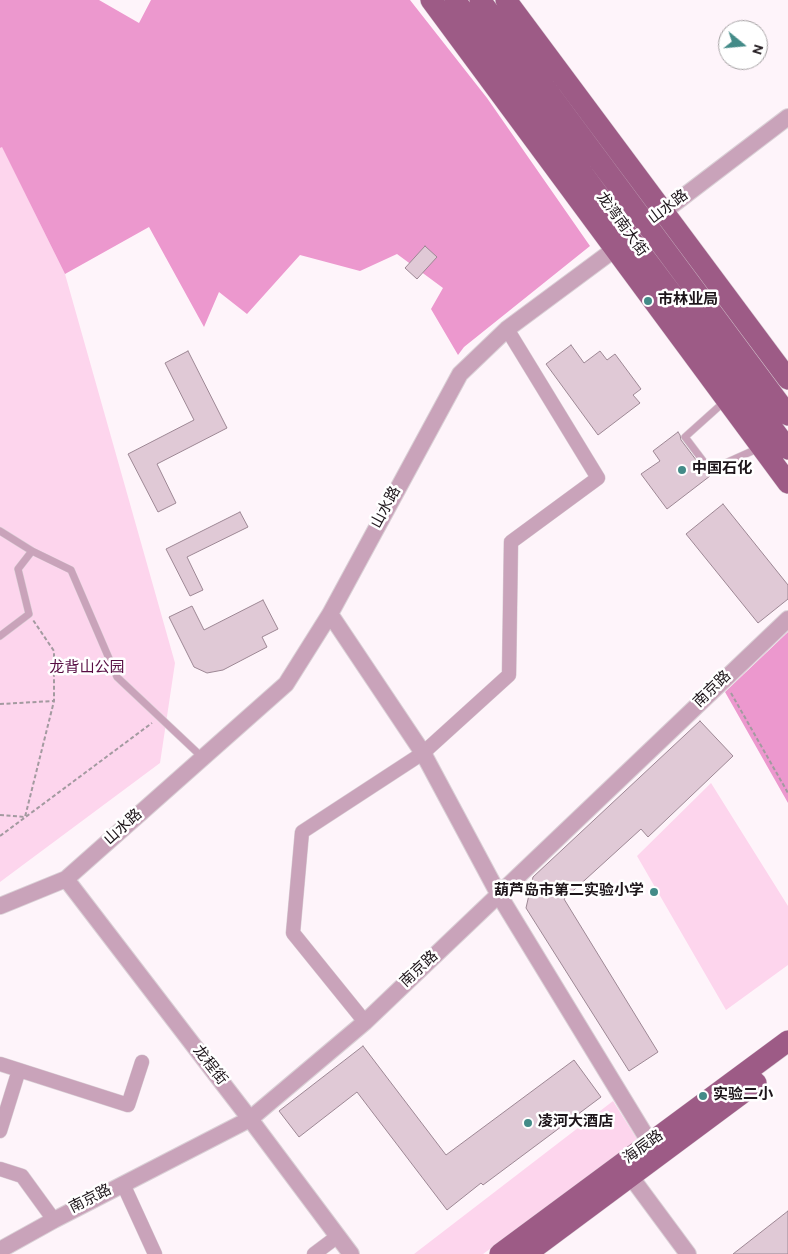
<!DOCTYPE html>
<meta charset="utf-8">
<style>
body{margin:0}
#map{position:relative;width:788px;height:1254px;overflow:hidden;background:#fef4fa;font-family:Overpass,sans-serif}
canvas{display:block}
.north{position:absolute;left:718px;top:20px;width:50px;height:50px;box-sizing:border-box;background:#fff;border:1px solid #a5a1a3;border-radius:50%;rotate:107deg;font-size:14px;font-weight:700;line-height:20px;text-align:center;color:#1d151a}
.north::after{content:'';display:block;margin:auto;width:18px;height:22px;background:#438b88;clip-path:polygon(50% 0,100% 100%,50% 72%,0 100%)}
</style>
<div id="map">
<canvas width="788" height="1254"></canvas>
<div class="north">N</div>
</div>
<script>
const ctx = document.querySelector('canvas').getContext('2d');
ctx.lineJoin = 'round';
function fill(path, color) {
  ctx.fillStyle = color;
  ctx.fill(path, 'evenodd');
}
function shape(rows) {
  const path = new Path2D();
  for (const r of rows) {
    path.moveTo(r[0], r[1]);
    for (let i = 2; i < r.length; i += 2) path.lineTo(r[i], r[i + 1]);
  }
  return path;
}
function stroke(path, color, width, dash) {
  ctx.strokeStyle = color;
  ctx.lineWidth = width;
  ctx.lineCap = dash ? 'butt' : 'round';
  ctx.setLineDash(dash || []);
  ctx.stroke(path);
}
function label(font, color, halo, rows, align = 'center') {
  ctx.font = font + ' Overpass,"Noto Sans SC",sans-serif';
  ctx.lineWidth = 5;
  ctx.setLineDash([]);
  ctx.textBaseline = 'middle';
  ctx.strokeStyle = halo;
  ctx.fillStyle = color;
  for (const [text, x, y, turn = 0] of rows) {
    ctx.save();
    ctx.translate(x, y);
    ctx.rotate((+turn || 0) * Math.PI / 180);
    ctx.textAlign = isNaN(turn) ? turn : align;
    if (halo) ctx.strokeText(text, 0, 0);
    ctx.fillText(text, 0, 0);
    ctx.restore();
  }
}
fill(shape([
 [2,146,65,274,175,663,160,763,0,882,0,148],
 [711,783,788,906,788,965,726,1010,637,856],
 [613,1101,639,1142,483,1254,414,1254]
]), '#fdd5ed');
fill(shape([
 [0,0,99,0,139,23,151,0,410,0,487,98,590,246,464,347,458,355,431,309,443,288,397,254,360,271,300,255,247,314,219,292,204,327,149,227,65,274,2,147,0,148],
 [788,632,788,803,725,692]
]), '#ec98ce');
const building = shape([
 [425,246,437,257,417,279,405,268,425,246],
 [571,345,584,363,600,351,607,360,615,354,641,389,633,395,640,403,598,435,546,364,571,345],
 [188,351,227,428,157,464,176,503,158,512,128,454,194,420,165,363,188,351],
 [678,432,680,435,681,440,706,473,710,476,667,509,641,474,660,461,653,451,678,432],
 [723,504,788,585,788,599,758,623,686,534,723,504],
 [240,512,248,527,187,557,203,590,190,596,166,549,240,512],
 [263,600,278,629,262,637,267,647,223,670,207,673,194,667,169,617,192,606,204,630,263,600],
 [700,721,733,756,648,837,641,829,564,899,658,1052,629,1071,526,908,533,877,700,721],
 [363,1046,446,1155,574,1060,601,1097,483,1185,481,1183,447,1210,357,1092,299,1137,279,1111,363,1046],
 [788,1211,788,1254,733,1254,788,1211]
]);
fill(building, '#e0c9d6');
stroke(building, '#9d8794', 1);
const service = shape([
 [724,402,685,437,710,470,759,448],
 [0,531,32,551,71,570,117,677,203,758],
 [0,636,29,614,18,569,32,551]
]);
const minor = shape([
 [365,1022,293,933,302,832,423,753,509,675,511,542,598,478,507,329],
 [0,1064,128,1105,142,1062],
 [0,1131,19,1070],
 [0,1169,22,1176,54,1220],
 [123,1184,155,1254],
 [314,1254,338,1236]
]);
const tertiary = shape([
 [654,219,788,117],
 [330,614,423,753,499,895,650,1143],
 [66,879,250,1119,351,1254],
 [0,906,66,879,286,684,330,614,460,374,507,329,623,243],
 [631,1177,688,1254],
 [0,1250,54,1220,250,1119,365,1022,788,619]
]);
const primary = shape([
 [431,0,788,483],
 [455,0,630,238,788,449],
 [480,0,788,415],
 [506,0,788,379],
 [500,1254,788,1041],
 [526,1254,756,1083]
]);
stroke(service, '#dad0d6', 8);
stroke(minor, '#dad0d6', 15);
stroke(tertiary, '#dad0d6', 18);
stroke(primary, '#dad0d6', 22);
stroke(shape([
 [731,693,788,793],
 [0,704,53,701],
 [0,815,25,817,54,701,54,651,33,620],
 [0,836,152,723]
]), '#a39aa0', 2, [4, 2.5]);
stroke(service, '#c9a3ba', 7);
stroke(minor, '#c9a3ba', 14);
stroke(tertiary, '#c9a3ba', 16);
stroke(primary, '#9d5b86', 21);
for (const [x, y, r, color] of [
 [648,301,5,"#438b88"],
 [682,470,5,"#438b88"],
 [654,892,5,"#438b88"],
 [703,1096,5,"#438b88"],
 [528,1123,5,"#438b88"]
]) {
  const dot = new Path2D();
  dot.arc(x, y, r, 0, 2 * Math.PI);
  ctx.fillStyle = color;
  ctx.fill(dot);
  stroke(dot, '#fff', 2);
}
label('15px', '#1d151a', '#fff', [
 ["山水路",669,208,-37],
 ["龙湾南大街",621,225,54],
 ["山水路",387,508,-62],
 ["南京路",713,690,-44],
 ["山水路",124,828,-42],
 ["南京路",420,970,-43],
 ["龙程街",209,1066,52],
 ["海辰路",644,1148,-36],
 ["南京路",91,1200,-27]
]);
label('bold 15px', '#1d151a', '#fff', [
 ["市林业局",658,301],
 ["中国石化",692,470],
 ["葫芦岛市第二实验小学",644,892,"right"],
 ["实验二小",713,1096],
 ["凌河大酒店",538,1123]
], 'left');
label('15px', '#570e43', '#fff', [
 ["龙背山公园",87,669]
]);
</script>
